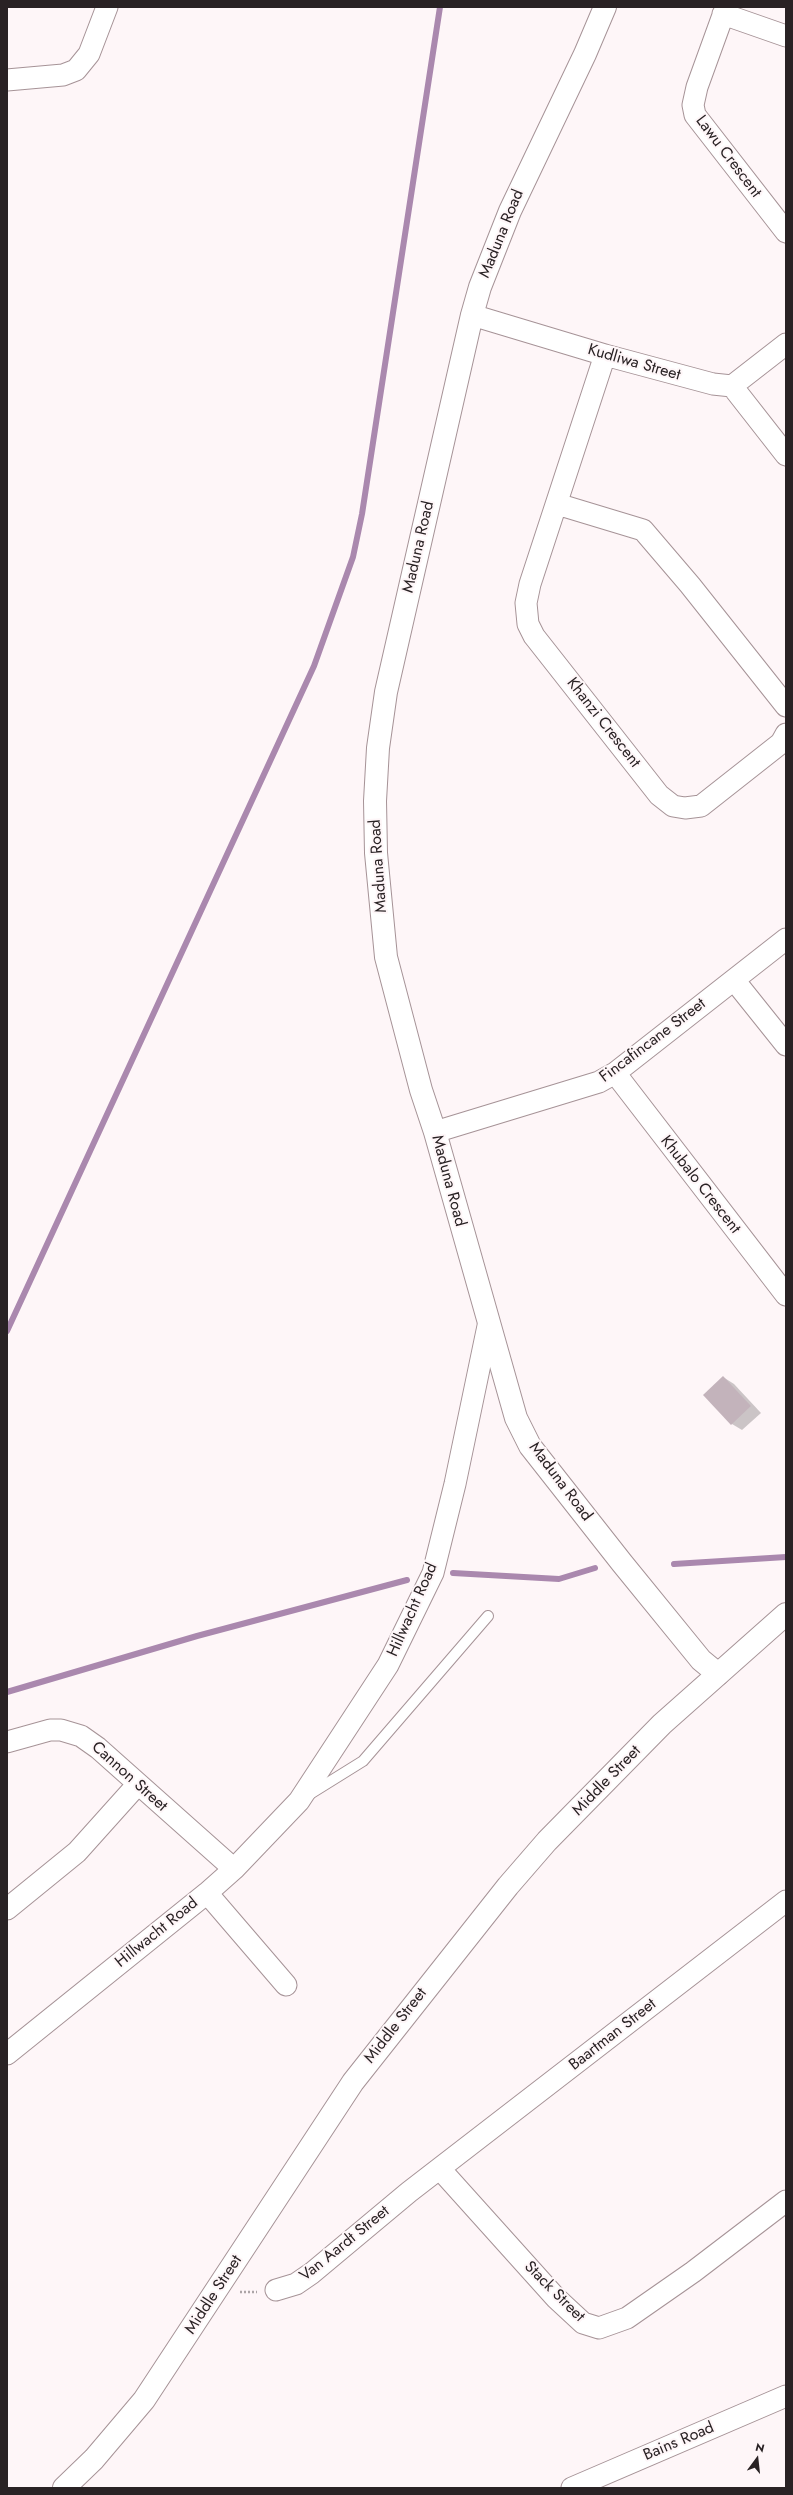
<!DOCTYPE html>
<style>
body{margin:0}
#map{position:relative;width:793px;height:2495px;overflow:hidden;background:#fef6f8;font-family:Jost,sans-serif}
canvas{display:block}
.frame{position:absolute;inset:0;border:8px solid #292224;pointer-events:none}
.north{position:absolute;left:737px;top:2439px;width:40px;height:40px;-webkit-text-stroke:3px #fef6f8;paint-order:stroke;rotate:15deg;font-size:11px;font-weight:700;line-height:16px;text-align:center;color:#292224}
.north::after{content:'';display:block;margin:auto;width:14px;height:18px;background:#292224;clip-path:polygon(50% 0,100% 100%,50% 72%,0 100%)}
</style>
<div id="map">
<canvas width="793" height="2495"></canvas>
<div class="frame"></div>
<div class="north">N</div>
</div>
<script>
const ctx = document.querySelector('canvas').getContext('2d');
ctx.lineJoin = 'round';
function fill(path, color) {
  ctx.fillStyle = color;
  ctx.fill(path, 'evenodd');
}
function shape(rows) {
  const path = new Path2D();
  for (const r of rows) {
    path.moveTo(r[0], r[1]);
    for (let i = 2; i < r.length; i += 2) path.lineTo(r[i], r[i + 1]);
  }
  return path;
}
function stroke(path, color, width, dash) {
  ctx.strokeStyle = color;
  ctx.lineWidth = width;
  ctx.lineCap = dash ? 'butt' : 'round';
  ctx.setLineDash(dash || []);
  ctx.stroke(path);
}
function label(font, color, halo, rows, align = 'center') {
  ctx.font = font + ' Jost,sans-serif';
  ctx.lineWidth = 4;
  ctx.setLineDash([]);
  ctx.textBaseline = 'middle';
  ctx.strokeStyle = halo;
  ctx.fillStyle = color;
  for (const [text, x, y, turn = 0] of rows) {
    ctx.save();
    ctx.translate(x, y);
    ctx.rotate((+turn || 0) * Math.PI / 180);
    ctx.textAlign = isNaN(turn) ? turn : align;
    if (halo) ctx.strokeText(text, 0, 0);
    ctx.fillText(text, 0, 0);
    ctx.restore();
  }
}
fill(shape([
 [723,1377,734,1384,761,1413,742,1430,732,1424]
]), '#0003');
stroke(shape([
 [7,1331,314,666,353,557,362,514,440,7],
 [674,1564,786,1557],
 [453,1573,559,1579,595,1568],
 [7,1692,197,1636,407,1580]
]), '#aa88ae', 6);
fill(shape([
 [723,1376,751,1406,731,1425,703,1395]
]), '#c3b3bb');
const service = shape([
 [310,1794,363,1761,488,1616]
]);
const minor = shape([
 [726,7,697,87,693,105,695,115,786,232],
 [723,14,786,36],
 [7,80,63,75,76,70,89,54,107,7],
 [472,315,605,355,713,384,732,386,786,344],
 [605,355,530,584,526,603,528,624,534,636,659,795,673,806,685,808,701,806,781,743,786,734],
 [732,386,786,455],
 [557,504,643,530,690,585,786,706],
 [734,980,786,1045],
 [615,1073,786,1295],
 [435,1132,599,1082,615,1073,786,939],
 [7,1742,50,1730,61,1730,81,1736,98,1748,234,1869],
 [207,1893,286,1985],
 [7,1909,77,1852,138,1784],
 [7,2054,207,1893,234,1869,299,1801,388,1665,433,1573,455,1484,488,1326],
 [440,2169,556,2298,583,2323,599,2328,627,2318,693,2272,786,2201],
 [276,2290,296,2284,312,2273,409,2192,786,1901],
 [572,2488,786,2396]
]);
const tertiary = shape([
 [605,7,585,54,510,211,480,287,472,315,386,692,378,748,375,801,376,853,386,957,421,1090,435,1132,516,1418,530,1446,622,1563,701,1660,718,1674]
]);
const secondary = shape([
 [64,2488,94,2459,144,2400,353,2082,508,1886,547,1841,662,1724,786,1614]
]);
stroke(service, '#a69397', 12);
stroke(minor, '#a69397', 23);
stroke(tertiary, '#a69397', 24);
stroke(secondary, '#a69397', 24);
stroke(shape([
 [240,2292,257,2292]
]), '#aca5a7', 2.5, [2, 2]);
stroke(service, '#fff', 10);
stroke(minor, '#fff', 21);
stroke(tertiary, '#fff', 22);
stroke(secondary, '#fff', 22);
label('16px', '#292224', '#fef6f8', [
 ["Lawu Crescent",728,157,53],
 ["Maduna Road",502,234,-68],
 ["Kudliwa Street",634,363,16],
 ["Maduna Road",419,547,-77],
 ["Khanzi Crescent",603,723,52],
 ["Maduna Road",379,866,-94],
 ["Fincafincane Street",653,1041,-37],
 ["Maduna Road",448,1181,75],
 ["Khubalo Crescent",700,1185,52],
 ["Maduna Road",560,1482,53],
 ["Hillwacht Road",413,1610,-66],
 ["Cannon Street",129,1777,42],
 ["Middle Street",607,1781,-46],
 ["Hillwacht Road",157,1933,-39],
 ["Middle Street",396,2026,-52],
 ["Baartman Street",613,2035,-38],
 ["Van Aardt Street",345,2244,-39],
 ["Stack Street",554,2292,45],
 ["Middle Street",214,2295,-57],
 ["Bains Road",679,2442,-23]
]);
</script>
